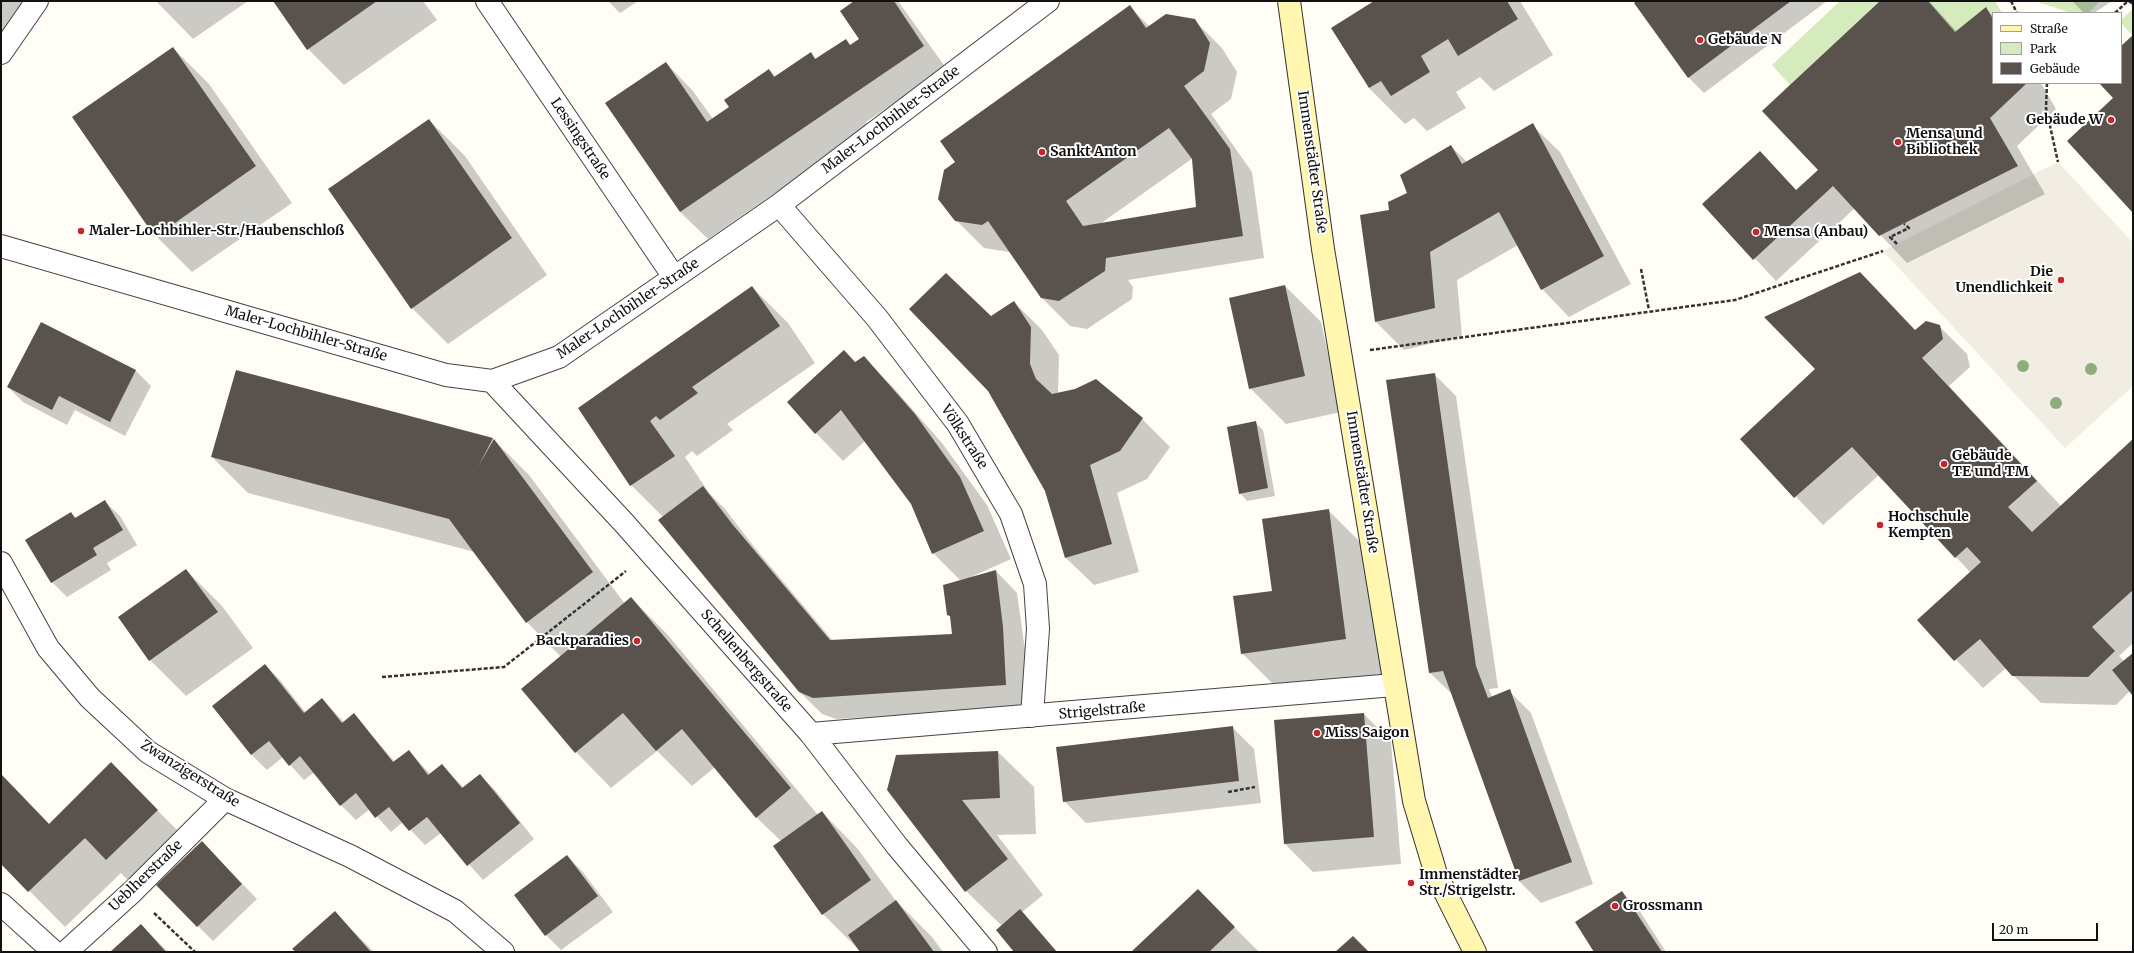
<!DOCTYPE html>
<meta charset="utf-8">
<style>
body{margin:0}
#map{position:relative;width:2134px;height:953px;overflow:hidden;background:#fffdf5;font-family:Merriweather,serif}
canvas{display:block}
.frame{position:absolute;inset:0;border:2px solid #111;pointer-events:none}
.legend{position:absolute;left:1992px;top:12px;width:130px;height:72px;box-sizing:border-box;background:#fff;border:1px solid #a0a0a0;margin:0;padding:5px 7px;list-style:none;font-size:12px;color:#111}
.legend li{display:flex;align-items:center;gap:8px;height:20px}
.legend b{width:20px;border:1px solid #a0a0a0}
.scale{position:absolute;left:1992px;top:923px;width:106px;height:18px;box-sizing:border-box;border:2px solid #111;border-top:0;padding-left:5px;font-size:12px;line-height:14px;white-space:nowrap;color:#111;-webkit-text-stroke:3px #fff;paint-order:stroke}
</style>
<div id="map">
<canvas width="2134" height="953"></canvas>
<div class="frame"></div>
<ul class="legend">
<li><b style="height:5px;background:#fff6b0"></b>Straße</li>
<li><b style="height:11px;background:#d5ebbd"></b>Park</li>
<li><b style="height:11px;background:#5a524d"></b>Gebäude</li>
</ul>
<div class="scale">20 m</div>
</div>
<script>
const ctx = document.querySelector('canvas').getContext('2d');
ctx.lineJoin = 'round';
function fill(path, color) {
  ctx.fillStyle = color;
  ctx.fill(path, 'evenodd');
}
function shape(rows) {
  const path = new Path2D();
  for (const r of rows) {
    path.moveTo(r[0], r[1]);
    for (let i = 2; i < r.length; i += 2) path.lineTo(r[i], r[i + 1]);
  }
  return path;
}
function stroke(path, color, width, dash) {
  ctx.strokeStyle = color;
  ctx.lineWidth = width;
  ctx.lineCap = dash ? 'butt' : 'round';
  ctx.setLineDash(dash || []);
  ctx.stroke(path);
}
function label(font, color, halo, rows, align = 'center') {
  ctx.font = font + ' Merriweather,serif';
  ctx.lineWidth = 4;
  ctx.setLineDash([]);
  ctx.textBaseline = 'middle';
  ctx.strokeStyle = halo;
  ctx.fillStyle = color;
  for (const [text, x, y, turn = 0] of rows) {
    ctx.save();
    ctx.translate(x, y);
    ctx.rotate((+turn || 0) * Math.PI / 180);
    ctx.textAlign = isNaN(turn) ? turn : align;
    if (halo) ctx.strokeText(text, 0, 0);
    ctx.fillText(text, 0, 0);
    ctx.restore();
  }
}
fill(shape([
 [1840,1,1880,1,1790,85,1772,65],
 [1928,1,1995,1,2002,13,1993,13,1993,19,1986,8,1955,32],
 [2035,1,2100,1,2088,13,2071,13],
 [2133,9,2133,36,2121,23,2121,20]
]), '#d5ebbd');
fill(shape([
 [2058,162,2133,243,2133,386,2065,448,1883,251]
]), '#f1ede2');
fill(shape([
 [1,1,49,1,5,63,1,60],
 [156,1,248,1,193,39],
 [274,1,423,1,437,20,344,85,308,49],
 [608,1,638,1,620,13],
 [856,1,898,1,946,68,866,122,870,128,708,239,680,212,666,63,693,91,713,119,730,107,769,70,776,77,810,53,816,59,845,40,851,46,860,40],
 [1375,1,1520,1,1553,55,1494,91,1480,77,1456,92,1466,108,1427,131,1414,118,1405,124,1369,88],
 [1638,1,1827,1,1704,93,1689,78,1635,3],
 [1882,1,1929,1,1957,32,1986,9,1993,16,1993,83,2041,83,2056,109,2017,146,2045,194,1907,263,1855,208,1776,281,1704,204,1760,153,1797,191,1819,170],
 [2072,1,2112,1,2094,13,2084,13],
 [1130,7,1150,27,1194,20,1222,48,1237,72,1231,99,1211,114,1252,172,1264,258,1128,280,1133,287,1132,299,1087,329,1070,326,1042,298,1010,252,984,248,956,220,956,162],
 [1193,158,1197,208,1100,224],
 [173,48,209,84,292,203,192,272,156,236],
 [429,120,465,156,547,275,448,344,412,308],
 [1532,125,1560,152,1631,284,1569,317,1542,289,1518,245,1457,280,1462,336,1404,350,1376,322,1362,216,1390,211,1451,146,1467,162],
 [1285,286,1321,322,1341,412,1286,424,1250,388],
 [752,287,788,323,815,363,727,424,733,430,697,456,692,451,685,457,709,493,725,509,755,548,833,641,953,635,951,618,948,614,961,581,933,553,912,503,865,441,843,461,816,433,856,363,863,358,891,385,942,443,987,505,1011,559,971,577,996,571,1017,593,1025,650,1028,707,836,719,822,714,800,692,663,517,631,485,579,409],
 [1014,302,1042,330,1059,355,1058,394,1076,390,1096,380,1142,419,1170,447,1147,479,1117,493,1139,572,1094,585,1066,558,991,317],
 [41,323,136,371,151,386,125,436,75,410,67,425,23,402,8,387],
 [1939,326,1967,354,1970,367,1949,386,2061,506,2133,439,2133,643,2119,656,2124,661,2133,654,2133,694,2130,691,2116,705,2041,703,2006,668,1983,688,1918,620,1971,573,1879,475,1823,525,1741,439,1915,331],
 [236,371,493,439,529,475,625,604,631,598,667,634,818,815,822,812,857,848,896,901,932,937,943,952,861,952,823,914,781,841,756,817,715,767,692,786,657,751,611,788,576,752,561,657,527,622,475,552,248,493,212,457],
 [1434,374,1456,396,1498,688,1489,689,1492,697,1509,691,1531,713,1593,884,1541,903,1519,881,1452,694,1430,673],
 [1255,422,1263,430,1275,496,1247,501,1240,493],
 [104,501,120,516,137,545,107,563,111,570,67,597,52,582,71,514,76,518],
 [1328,510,1364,546,1382,674,1278,689,1242,653],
 [186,570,222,606,253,648,186,696,150,660,119,618],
 [265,665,280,680,306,713,322,699,344,722,354,715,395,762,409,751,430,774,442,765,464,788,480,775,495,790,534,839,483,880,441,833,425,845,403,822,391,832,370,809,356,820,341,805,315,772,304,780,283,757,267,770,252,755,213,707],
 [1364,714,1391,742,1401,864,1313,872,1285,844],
 [1232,727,1254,749,1261,803,1086,823,1064,801],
 [998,752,1034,787,1036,834,997,835,1043,895,1022,912,1057,952,1016,952,1002,926,966,891,888,789],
 [111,764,193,846,143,895,121,873,65,927,1,862,1,774,50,825],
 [567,856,582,871,613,912,561,950,546,935,516,895],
 [217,858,257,899,213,941,198,926],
 [1622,892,1637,907,1666,952,1596,952],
 [335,913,374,952,297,952],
 [141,925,168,952,111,952],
 [1233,926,1259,952,1133,952]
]), '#0003');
fill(shape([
 [273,1,377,1,307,50],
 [854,1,894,1,924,46,680,212,605,103,666,62,707,122,729,107,724,100,769,69,774,77,811,52,815,59,846,39,850,45,859,39,840,11],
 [1374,1,1507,1,1518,19,1458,56,1448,39,1421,56,1430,72,1391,96,1381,81,1369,88,1331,28],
 [1636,1,1791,1,1688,78,1634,3],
 [1880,1,1928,1,1955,32,1986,7,1993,19,1993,83,2027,83,1990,118,2018,166,1879,236,1833,186,1753,260,1702,204,1760,151,1796,190,1818,170,1762,111],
 [1130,5,1146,28,1166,14,1195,19,1210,43,1204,71,1184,86,1230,149,1243,236,1106,258,1105,271,1059,301,1041,298,988,221,982,225,955,221,938,199,944,170,955,162,940,141],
 [1169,128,1192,159,1196,207,1083,226,1066,201],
 [2133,35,2133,213,2067,141,2113,98,2099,83,2121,83,2121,46],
 [173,47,256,166,155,237,72,117],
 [429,119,512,238,411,309,328,189],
 [1533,123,1604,256,1541,290,1499,212,1430,252,1435,308,1375,322,1360,215,1389,210,1388,202,1407,193,1400,175,1451,145,1462,164],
 [1860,272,1915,330,1926,321,1940,325,1943,339,1922,358,2037,481,2008,507,2032,532,2133,439,2133,590,2092,627,2115,651,2088,677,2012,676,1980,639,1954,661,1917,620,1981,562,1967,547,1955,558,1852,447,1794,498,1740,439,1815,369,1764,317],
 [946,273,991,316,1014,301,1031,327,1030,364,1036,379,1052,394,1075,389,1096,379,1143,418,1120,451,1090,465,1112,544,1065,558,1045,491,988,391,909,309],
 [1285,285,1305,376,1249,389,1229,298],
 [752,286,780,326,692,387,698,393,660,420,656,416,650,421,675,456,630,486,578,408],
 [41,322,136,370,110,422,59,396,52,410,7,387],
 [844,350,855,362,864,356,915,414,960,477,984,531,932,554,911,504,841,410,815,434,787,402],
 [236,370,493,438,478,467,494,439,593,572,526,623,449,519,211,457],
 [1435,373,1476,666,1488,698,1510,689,1572,862,1519,881,1443,671,1429,673,1386,380],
 [1256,421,1268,488,1239,494,1227,427],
 [703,486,733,525,830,640,952,634,950,616,947,615,943,585,996,570,1003,627,1006,685,813,698,799,692,658,520],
 [105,500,123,530,93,548,97,555,51,583,25,540,71,512,75,518],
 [1329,509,1346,639,1241,654,1233,596,1272,591,1262,519],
 [186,569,218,612,149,661,118,617],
 [631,597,791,788,756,818,682,729,656,751,623,713,575,753,521,689],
 [2133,653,2133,696,2112,670],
 [265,664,304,713,322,698,342,723,354,713,393,762,409,750,428,775,442,764,462,788,480,774,520,823,467,866,427,817,409,831,389,807,375,818,356,793,340,806,300,756,289,766,269,741,251,755,212,706],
 [1364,713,1374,837,1284,844,1274,720],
 [1233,726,1239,781,1063,802,1056,747],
 [998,751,1000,798,962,800,1008,859,965,892,887,790,896,755],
 [111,762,158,810,106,860,85,838,28,892,1,864,1,774,49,824],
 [822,811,871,880,822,915,773,846],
 [202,841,242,884,197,927,156,885],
 [567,855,598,896,545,936,514,895],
 [1198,889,1235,927,1209,952,1131,952],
 [1622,891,1658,946,1662,952,1594,952,1575,922],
 [896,900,934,952,860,952,848,935],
 [1020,909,1057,952,1014,952,996,930],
 [335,911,371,952,296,952,292,949],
 [141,924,166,952,110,952],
 [1353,936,1369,952,1335,952]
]), '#5a524d');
const street = shape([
 [487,1,674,277],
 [1,53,37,1],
 [779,205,877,318,958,424,1011,514,1035,584,1038,629,1032,716],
 [1,246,446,375,492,381,559,357,779,205,1048,1],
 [492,381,624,523,811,734,897,846,986,952],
 [1,563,48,648,90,698,148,752,225,799,350,856,455,911,503,952],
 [811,734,1394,685],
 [1,904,54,952],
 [66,952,132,892,225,799]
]);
const secondary = shape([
 [1289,1,1323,249,1414,801,1436,874,1475,952]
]);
stroke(street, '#444', 24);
stroke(secondary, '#333', 24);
stroke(shape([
 [2011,1,2017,13],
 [2129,1,2133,4],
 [2115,13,2128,1],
 [2047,83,2046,108,2058,162],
 [1897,244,1890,237,1909,228,1904,224],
 [1641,269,1649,310],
 [1370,350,1735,300,1883,251],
 [382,677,504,667,626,571],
 [1228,792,1255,787],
 [154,913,195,952]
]), '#333', 2.5, [4, 2]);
stroke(street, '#fff', 22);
stroke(secondary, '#fff6b0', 22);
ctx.fillStyle = '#8dad7f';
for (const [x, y] of [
 [2023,366],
 [2091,369],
 [2056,403]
]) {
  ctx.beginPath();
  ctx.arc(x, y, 6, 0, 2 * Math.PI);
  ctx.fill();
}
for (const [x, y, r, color] of [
 [1700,40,4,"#c4262e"],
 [2111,120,4,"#c4262e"],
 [1898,142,4,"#c4262e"],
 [1042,152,4,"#c4262e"],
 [81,231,4,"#c4262e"],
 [1756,232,4,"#c4262e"],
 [2061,280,4,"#c4262e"],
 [1944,464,4,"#c4262e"],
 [1880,525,4,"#c4262e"],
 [637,641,4,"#c4262e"],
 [1317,733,4,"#c4262e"],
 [1411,883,4,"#c4262e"],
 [1615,906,4,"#c4262e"]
]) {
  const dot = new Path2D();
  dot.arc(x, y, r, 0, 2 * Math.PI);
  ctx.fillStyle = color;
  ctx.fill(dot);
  stroke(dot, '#fff', 1.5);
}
label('bold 14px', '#111', '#fff', [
 ["Gebäude N",1708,40],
 ["Gebäude W",2103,120,"right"],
 ["Mensa und",1906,134],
 ["Bibliothek",1906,150],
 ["Sankt Anton",1050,152],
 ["Maler-Lochbihler-Str./Haubenschloß",89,231],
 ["Mensa (Anbau)",1764,232],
 ["Die",2053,272,"right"],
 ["Unendlichkeit",2053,288,"right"],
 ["Gebäude",1952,456],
 ["TE und TM",1952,472],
 ["Hochschule",1888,517],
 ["Kempten",1888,533],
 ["Backparadies",629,641,"right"],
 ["Miss Saigon",1325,733],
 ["Immenstädter",1419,875],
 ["Str./Strigelstr.",1419,891],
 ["Grossmann",1623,906]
], 'left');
label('14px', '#111', '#fff', [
 ["Maler-Lochbihler-Straße",891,120,-37],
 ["Lessingstraße",580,139,56],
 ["Immenstädter Straße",1312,162,82],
 ["Maler-Lochbihler-Straße",628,309,-34],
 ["Maler-Lochbihler-Straße",306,334,16],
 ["Völkstraße",964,437,57],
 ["Immenstädter Straße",1362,482,81],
 ["Schellenbergstraße",746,661,49],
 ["Strigelstraße",1102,711,-5],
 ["Zwanzigerstraße",190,774,32],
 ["Ueblherstraße",146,876,-44]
]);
</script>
